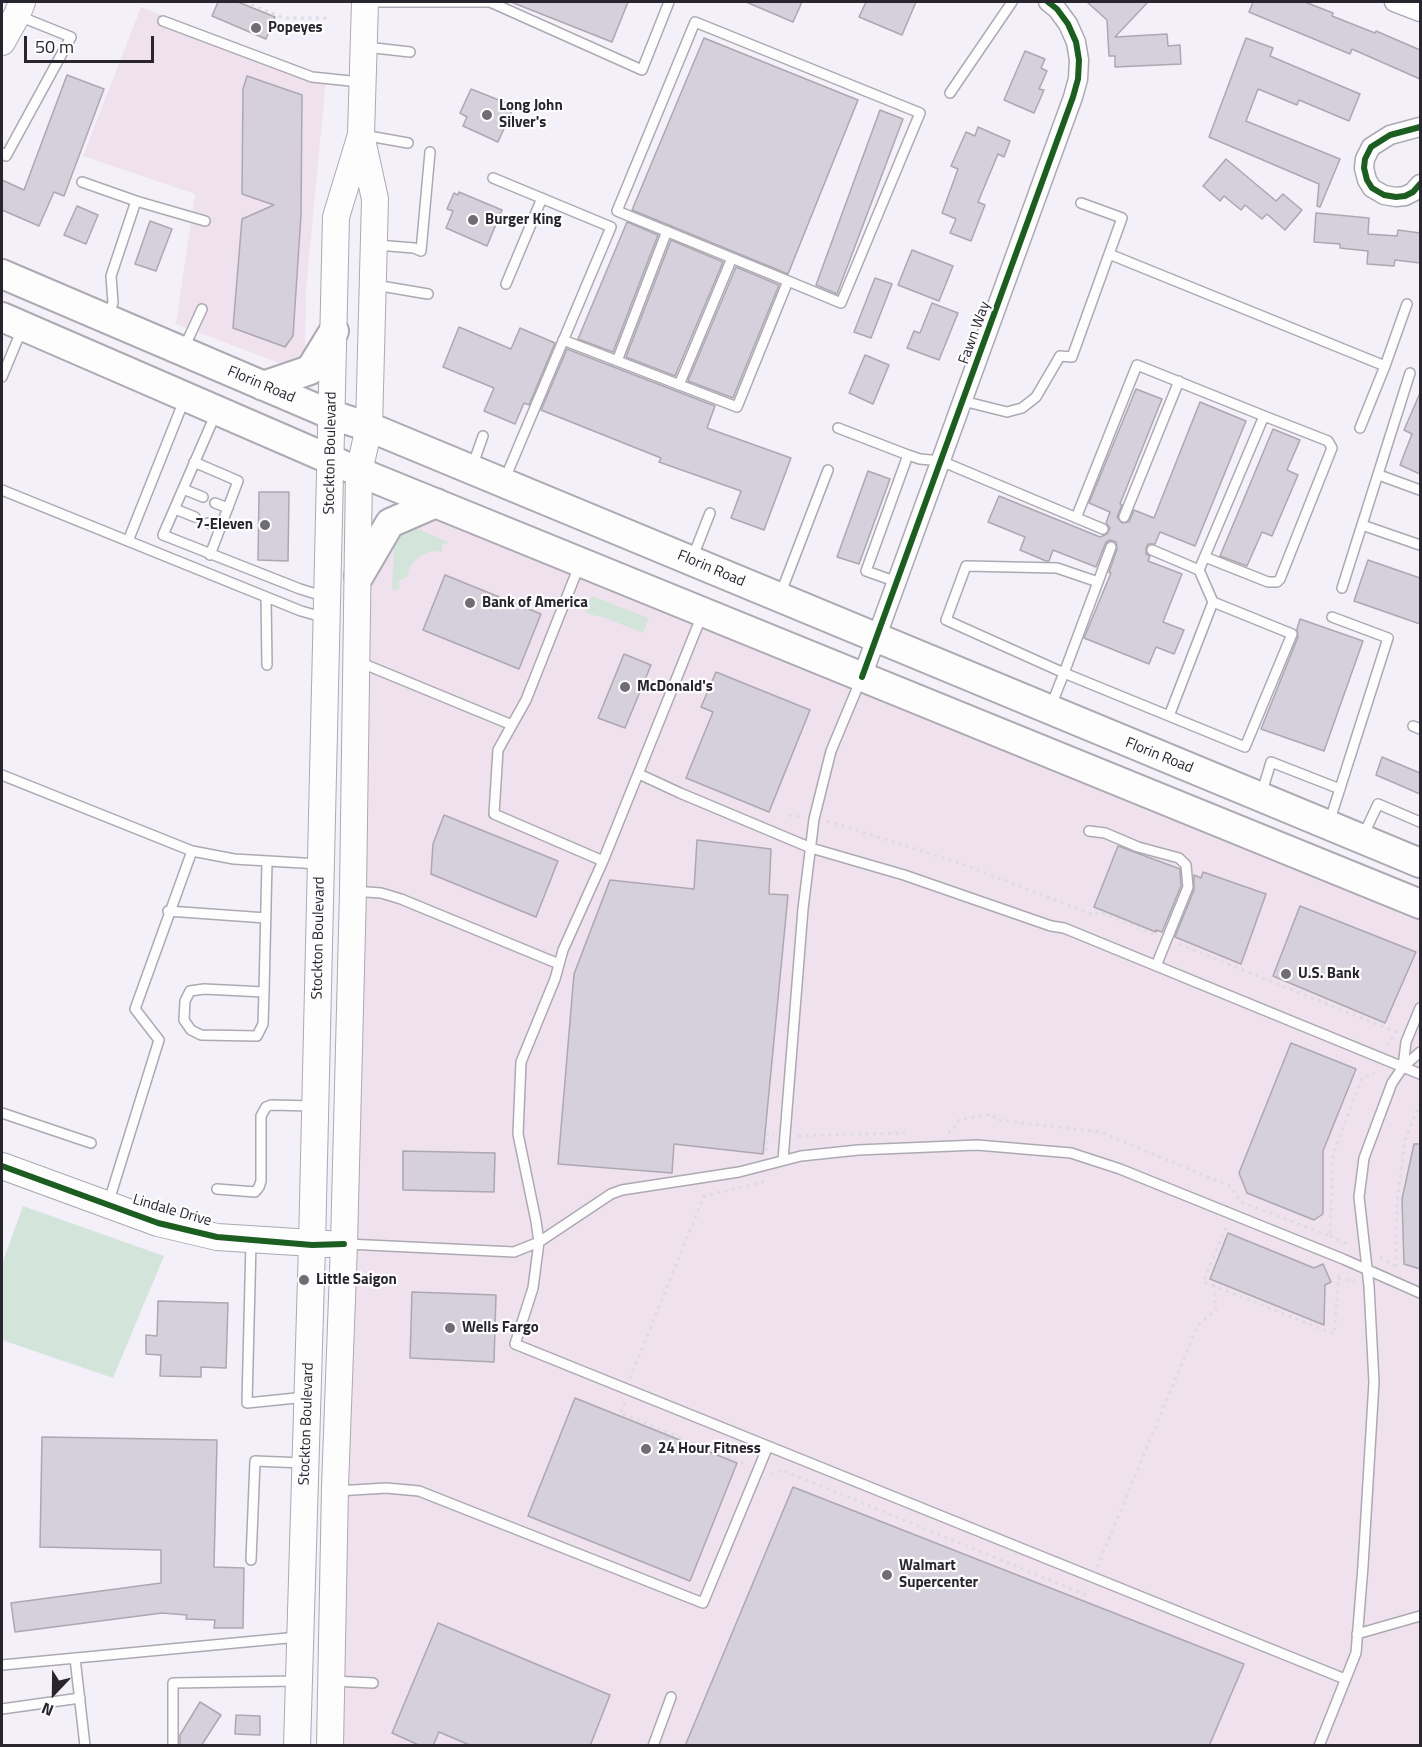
<!DOCTYPE html>
<style>
body{margin:0}
#map{position:relative;width:1422px;height:1747px;overflow:hidden;background:#f3f0f9;font-family:"Titillium Web",sans-serif}
canvas{display:block}
.frame{position:absolute;inset:0;border:3px solid #28252f;pointer-events:none}
.north{position:absolute;left:24px;top:1663px;width:60px;height:60px;-webkit-text-stroke:4px #fdfdfd;paint-order:stroke;rotate:202deg;font-size:16px;font-weight:700;line-height:24px;text-align:center;color:#28252f}
.north::after{content:'';display:block;margin:auto;width:21px;height:27px;background:#28252f;clip-path:polygon(50% 0,100% 100%,50% 72%,0 100%)}
.scale{position:absolute;left:24px;top:36px;width:130px;height:27px;box-sizing:border-box;border:3px solid #28252f;border-top:0;padding-left:8px;font-size:18px;line-height:21px;white-space:nowrap;color:#28252f;-webkit-text-stroke:4px #fdfdfd;paint-order:stroke}
</style>
<div id="map">
<canvas width="1422" height="1747"></canvas>
<div class="frame"></div>
<div class="north">N</div>
<div class="scale">50 m</div>
</div>
<script>
const ctx = document.querySelector('canvas').getContext('2d');
ctx.lineJoin = 'round';
function fill(path, color) {
  ctx.fillStyle = color;
  ctx.fill(path, 'evenodd');
}
function shape(rows) {
  const path = new Path2D();
  for (const r of rows) {
    path.moveTo(r[0], r[1]);
    for (let i = 2; i < r.length; i += 2) path.lineTo(r[i], r[i + 1]);
  }
  return path;
}
function stroke(path, color, width, dash) {
  ctx.strokeStyle = color;
  ctx.lineWidth = width;
  ctx.lineCap = dash ? 'butt' : 'round';
  ctx.setLineDash(dash || []);
  ctx.stroke(path);
}
function label(font, color, halo, rows, align = 'center') {
  ctx.font = font + ' "Titillium Web",sans-serif';
  ctx.lineWidth = 4.5;
  ctx.setLineDash([]);
  ctx.textBaseline = 'middle';
  ctx.strokeStyle = halo;
  ctx.fillStyle = color;
  for (const [text, x, y, turn = 0] of rows) {
    ctx.save();
    ctx.translate(x, y);
    ctx.rotate((+turn || 0) * Math.PI / 180);
    ctx.textAlign = isNaN(turn) ? turn : align;
    if (halo) ctx.strokeText(text, 0, 0);
    ctx.fillText(text, 0, 0);
    ctx.restore();
  }
}
fill(shape([
 [141,7,326,78,306,290,305,353,290,367,176,324,195,194,83,156],
 [436,503,1420,903,1420,1745,330,1746,359,576,390,523]
]), '#efe2ee');
fill(shape([
 [411,529,418,529,449,542,442,545,442,552,433,551,424,554,414,561,409,569,408,576,398,582,400,587,397,591,392,589,394,542,404,531],
 [592,596,649,618,643,633,603,617,588,614,585,611],
 [23,1206,164,1256,113,1378,2,1340,2,1264]
]), '#d3e5db');
const building = shape([
 [218,2,238,2,275,17,266,39,212,16,218,2],
 [511,2,628,2,612,42,511,2],
 [746,2,802,2,793,22,746,2],
 [866,2,916,2,902,35,859,17,866,2],
 [1087,2,1148,2,1115,37,1167,34,1168,46,1180,45,1181,64,1115,67,1115,56,1109,56,1107,20,1087,2],
 [1253,2,1305,2,1333,13,1332,16,1375,33,1376,31,1420,50,1420,79,1352,49,1350,54,1249,12,1253,2],
 [704,38,858,100,788,274,632,210,704,38],
 [1246,38,1273,48,1270,56,1360,94,1349,121,1299,100,1297,105,1258,89,1246,121,1340,159,1320,207,1317,206,1319,184,1209,137,1246,38],
 [1025,51,1045,59,1041,68,1047,71,1039,89,1044,90,1034,113,1004,100,1025,51],
 [67,75,104,89,64,196,54,192,39,226,2,210,2,180,24,190,67,75],
 [247,76,302,95,301,215,293,336,285,347,233,328,242,219,274,205,242,194,243,89,247,76],
 [471,89,514,106,498,142,463,126,467,117,460,113,471,89],
 [880,110,903,119,837,294,816,285,880,110],
 [978,127,1010,141,1004,157,998,154,978,202,985,205,971,241,950,233,956,219,942,213,958,169,951,166,966,132,975,136,978,127],
 [1226,159,1276,201,1283,194,1302,210,1285,230,1267,214,1262,219,1245,205,1241,210,1224,196,1220,201,1203,186,1226,159],
 [459,192,502,210,487,246,446,228,453,211,447,209,454,193,458,195,459,192],
 [77,206,98,215,86,244,64,235,77,206],
 [1316,213,1369,218,1368,234,1397,236,1398,230,1420,233,1420,263,1395,260,1394,266,1367,264,1368,251,1340,248,1340,244,1314,242,1316,213],
 [150,221,172,229,156,271,135,264,150,221],
 [627,222,658,235,613,352,578,339,627,222],
 [671,240,723,262,675,376,626,357,671,240],
 [912,250,953,266,939,301,898,285,912,250],
 [736,267,779,285,733,398,688,381,736,267],
 [875,278,892,284,871,338,854,332,875,278],
 [932,303,958,313,939,360,907,348,914,331,920,333,932,303],
 [459,327,511,349,520,328,555,343,529,405,524,403,515,424,484,411,494,388,443,367,459,327],
 [567,349,715,406,707,428,791,458,764,530,731,518,741,491,659,462,661,458,541,410,567,349],
 [865,355,889,365,873,404,849,393,865,355],
 [1136,389,1162,399,1120,504,1122,505,1117,517,1122,523,1129,522,1134,510,1154,518,1200,402,1246,421,1195,546,1160,532,1155,544,1148,544,1146,548,1146,554,1150,556,1148,561,1182,574,1163,622,1184,630,1174,654,1156,647,1149,664,1084,638,1111,573,1109,572,1117,549,1116,542,1110,540,1106,542,1096,567,1053,550,1049,561,1046,561,1020,550,1025,537,988,522,999,496,1100,537,1107,534,1110,528,1106,523,1110,512,1089,503,1136,389],
 [1420,393,1420,474,1400,465,1412,434,1404,430,1420,393],
 [1273,429,1300,440,1287,470,1298,475,1272,536,1262,532,1247,566,1220,556,1273,429],
 [868,471,890,479,859,564,837,557,868,471],
 [259,492,289,492,288,561,258,560,259,492],
 [1368,560,1420,578,1420,624,1354,601,1368,560],
 [445,575,541,614,519,669,423,630,445,575],
 [1300,619,1363,641,1324,751,1261,729,1298,637,1297,629,1300,619],
 [624,654,651,665,625,728,598,718,624,654],
 [716,672,810,710,769,812,686,778,713,712,701,707,716,672],
 [1382,757,1420,773,1420,794,1376,775,1382,757],
 [444,815,558,861,536,917,431,874,433,844,444,815],
 [697,840,771,849,769,894,788,895,763,1154,674,1144,672,1173,558,1164,574,974,610,880,694,889,697,840],
 [1118,846,1180,869,1181,886,1162,932,1156,930,1156,932,1094,907,1118,846],
 [1203,872,1266,894,1241,964,1175,937,1194,890,1194,875,1201,878,1203,872],
 [1300,906,1416,952,1385,1023,1273,976,1300,906],
 [1291,1043,1356,1069,1323,1151,1323,1214,1314,1220,1247,1193,1239,1173,1291,1043],
 [1414,1144,1420,1144,1420,1269,1404,1264,1402,1199,1414,1144],
 [403,1151,495,1153,494,1192,403,1190,403,1151],
 [1228,1233,1314,1268,1323,1264,1331,1282,1325,1285,1324,1325,1210,1279,1228,1233],
 [412,1292,496,1295,494,1362,410,1358,412,1292],
 [158,1301,228,1303,226,1368,201,1367,201,1377,160,1376,161,1355,146,1354,146,1335,157,1336,158,1301],
 [575,1398,737,1463,690,1581,528,1516,575,1398],
 [42,1437,217,1440,214,1567,244,1568,243,1628,214,1628,215,1620,186,1619,187,1615,162,1613,15,1632,11,1603,161,1583,161,1550,40,1547,42,1437],
 [793,1487,1244,1664,1209,1746,685,1746,793,1487],
 [438,1623,610,1695,590,1746,472,1746,439,1732,433,1746,421,1746,392,1733,438,1623],
 [200,1702,221,1715,201,1746,180,1746,180,1735,200,1702],
 [236,1715,260,1716,260,1735,235,1734,236,1715]
]);
fill(building, '#d5d0db');
stroke(building, '#aca7b0', 1.5);
const lane = shape([
 [366,2,490,2,642,70,669,2],
 [163,21,312,77,360,82],
 [366,47,410,52],
 [950,93,1012,2],
 [363,135,408,143],
 [2,153,6,156,71,37,19,16],
 [493,178,611,227,504,481],
 [82,182,136,201],
 [377,245,414,248,421,251,430,152],
 [1109,254,1385,366,1360,428],
 [506,284,542,198],
 [375,285,428,294],
 [108,315,113,303,111,276,136,201,205,221],
 [563,340,737,407,788,281,617,211,695,22,920,113,841,303,788,281],
 [184,348,202,309],
 [617,361,667,231],
 [1385,366,1407,304],
 [2,377,22,329],
 [679,385,732,258],
 [963,401,1007,412,1022,408,1036,397,1060,356,1072,357,1122,218,1081,203],
 [216,413,163,535,300,589,326,597],
 [838,428,908,455],
 [194,462,238,481,210,555],
 [472,467,483,436],
 [1379,475,1420,490],
 [183,489,203,497],
 [2,490,301,611,326,618],
 [215,503,228,508],
 [175,509,195,517],
 [1124,517,1179,381],
 [1076,518,1137,365,1264,416,1199,570,1213,602],
 [208,523,221,528],
 [1362,525,1420,545],
 [128,541,185,398],
 [1152,550,1199,570],
 [1205,557,1268,582,1277,582,1280,579,1332,448,1328,441,1264,416],
 [692,559,710,513],
 [579,566,526,700,498,750,494,814,603,861],
 [966,566,1057,568,1098,582,1064,673,946,620,966,566],
 [897,582,866,571,908,455,920,459,941,461,1103,529],
 [1098,582,1111,547],
 [1342,588,1410,373],
 [780,595,828,470],
 [266,597,267,665],
 [702,615,603,861,563,950,555,979,521,1062,518,1134,536,1221,539,1242,533,1288,515,1344,1345,1679],
 [359,662,512,725],
 [1051,706,1064,673,1245,747,1292,634,1213,602,1169,716],
 [1413,726,1420,729],
 [639,774,680,793,811,848,904,875,1051,926,1064,928,1420,1074],
 [2,775,192,851,234,859,319,864],
 [1261,795,1271,762,1340,789],
 [1329,823,1388,638,1332,617],
 [1089,831,1105,833,1138,847,1179,858,1186,865,1188,887,1156,966],
 [1363,836,1378,804,1420,822],
 [353,891,381,893,401,899,559,964],
 [168,911,266,918],
 [264,992,204,989,190,991,185,1001,184,1020,191,1030,201,1035,257,1036,263,1024,264,992,267,862],
 [1403,1067,1406,1042,1420,1008],
 [2,1113,91,1143],
 [783,1160,803,909,814,819,831,751,861,679],
 [217,1189,255,1192,259,1187,261,1181,261,1116,266,1107,271,1105,313,1106],
 [108,1204,159,1040,135,1009,192,851],
 [251,1242,247,1403,306,1397],
 [347,1244,514,1252,539,1242,611,1194,622,1190,739,1172,801,1156,858,1150,977,1145,1071,1153,1120,1169,1343,1259,1420,1293],
 [337,1491,386,1488,419,1491,703,1603,768,1446],
 [251,1560,255,1461,303,1463],
 [1357,1634,1420,1616],
 [75,1658,85,1746],
 [2,1665,298,1637],
 [333,1681,373,1683],
 [2,1709,80,1698],
 [173,1746,173,1683,297,1681],
 [653,1746,671,1697],
 [1319,1746,1356,1653,1363,1566,1374,1382,1369,1286,1359,1197,1364,1158,1392,1083,1403,1067,1420,1052]
]);
const street = shape([
 [1394,2,1420,12],
 [1420,127,1390,135,1371,147,1365,159,1364,168,1367,180,1372,188,1384,195,1396,197,1405,196,1413,192,1420,184],
 [862,677,1073,97,1078,79,1079,60,1076,42,1068,24,1057,9,1048,2]
]);
const secondary = shape([
 [2,42,17,15,22,2],
 [2,1166,158,1223,217,1237,328,1244],
 [297,1746,312,1245,336,217,360,138],
 [330,1746,335,1487,344,1244,353,891,359,472,369,427,375,199,361,135,365,2]
]);
const primary = shape([
 [2,274,332,415,369,427,1420,863],
 [2,317,359,472,1420,904],
 [263,386,310,370,334,331],
 [359,576,390,523,436,503]
]);
stroke(lane, '#aca9b2', 12);
stroke(street, '#aca9b2', 21);
stroke(secondary, '#aca9b2', 28);
stroke(primary, '#aca9b2', 32);
stroke(shape([
 [244,2,284,18,329,18],
 [789,815,802,817],
 [827,821,960,863,1093,915,1100,912,1156,935],
 [1179,944,1396,1032,1386,1046],
 [948,1132,951,1132,959,1120,991,1114,998,1120,1100,1132,1230,1186,1241,1202,1330,1236,1333,1154,1362,1078,1375,1073],
 [798,1136,905,1133],
 [766,1151,768,1133,774,1134],
 [1330,1236,1348,1244],
 [1380,1257,1395,1266],
 [1396,1267,1397,1202,1405,1140,1420,1103],
 [1338,1279,1355,1281],
 [1214,1286,1203,1282,1226,1227,1228,1227],
 [630,1378,704,1196,763,1182,763,1179],
 [625,1402,620,1413,748,1465],
 [771,1473,774,1474,782,1470,1086,1595,1088,1590],
 [1097,1567,1198,1325,1216,1310,1214,1286,1334,1334,1339,1272],
 [205,1744,207,1746]
]), '#dddcdf', 3, [3, 4.5]);
stroke(lane, '#fdfdfe', 9);
stroke(street, '#fdfdfe', 18);
stroke(secondary, '#fdfdfe', 26);
stroke(primary, '#fdfdfe', 28);
stroke(shape([
 [1420,127,1390,135,1371,147,1365,159,1364,168,1367,180,1372,188,1384,195,1396,197,1405,196,1413,192,1420,184],
 [862,677,1073,97,1078,79,1079,60,1076,42,1068,24,1057,9,1048,2],
 [2,1166,158,1223,217,1237,312,1245,344,1244]
]), '#1b5e20', 6);
for (const [x, y, r, color] of [
 [256,28,6,"#6f6c76"],
 [487,115,6,"#6f6c76"],
 [473,220,6,"#6f6c76"],
 [265,525,6,"#6f6c76"],
 [470,603,6,"#6f6c76"],
 [625,687,6,"#6f6c76"],
 [1286,974,6,"#6f6c76"],
 [304,1280,6,"#6f6c76"],
 [450,1328,6,"#6f6c76"],
 [646,1449,6,"#6f6c76"],
 [887,1575,6,"#6f6c76"]
]) {
  const dot = new Path2D();
  dot.arc(x, y, r, 0, 2 * Math.PI);
  ctx.fillStyle = color;
  ctx.fill(dot);
  stroke(dot, '#fdfdfd', 2);
}
label('bold 15px', '#28252f', '#fdfdfd', [
 ["Popeyes",268,28],
 ["Long John",499,106],
 ["Silver's",499,123],
 ["Burger King",485,220],
 ["7-Eleven",253,525,"right"],
 ["Bank of America",482,603],
 ["McDonald's",637,687],
 ["U.S. Bank",1298,974],
 ["Little Saigon",316,1280],
 ["Wells Fargo",462,1328],
 ["24 Hour Fitness",658,1449],
 ["Walmart",899,1566],
 ["Supercenter",899,1583]
], 'left');
label('15px', '#28252f', '#fdfdfd', [
 ["Fawn Way",975,333,-70],
 ["Florin Road",261,385,23],
 ["Stockton Boulevard",331,453,-89],
 ["Florin Road",711,569,23],
 ["Florin Road",1159,756,22],
 ["Stockton Boulevard",319,938,-89],
 ["Lindale Drive",172,1211,16],
 ["Stockton Boulevard",307,1424,-88]
]);
</script>
